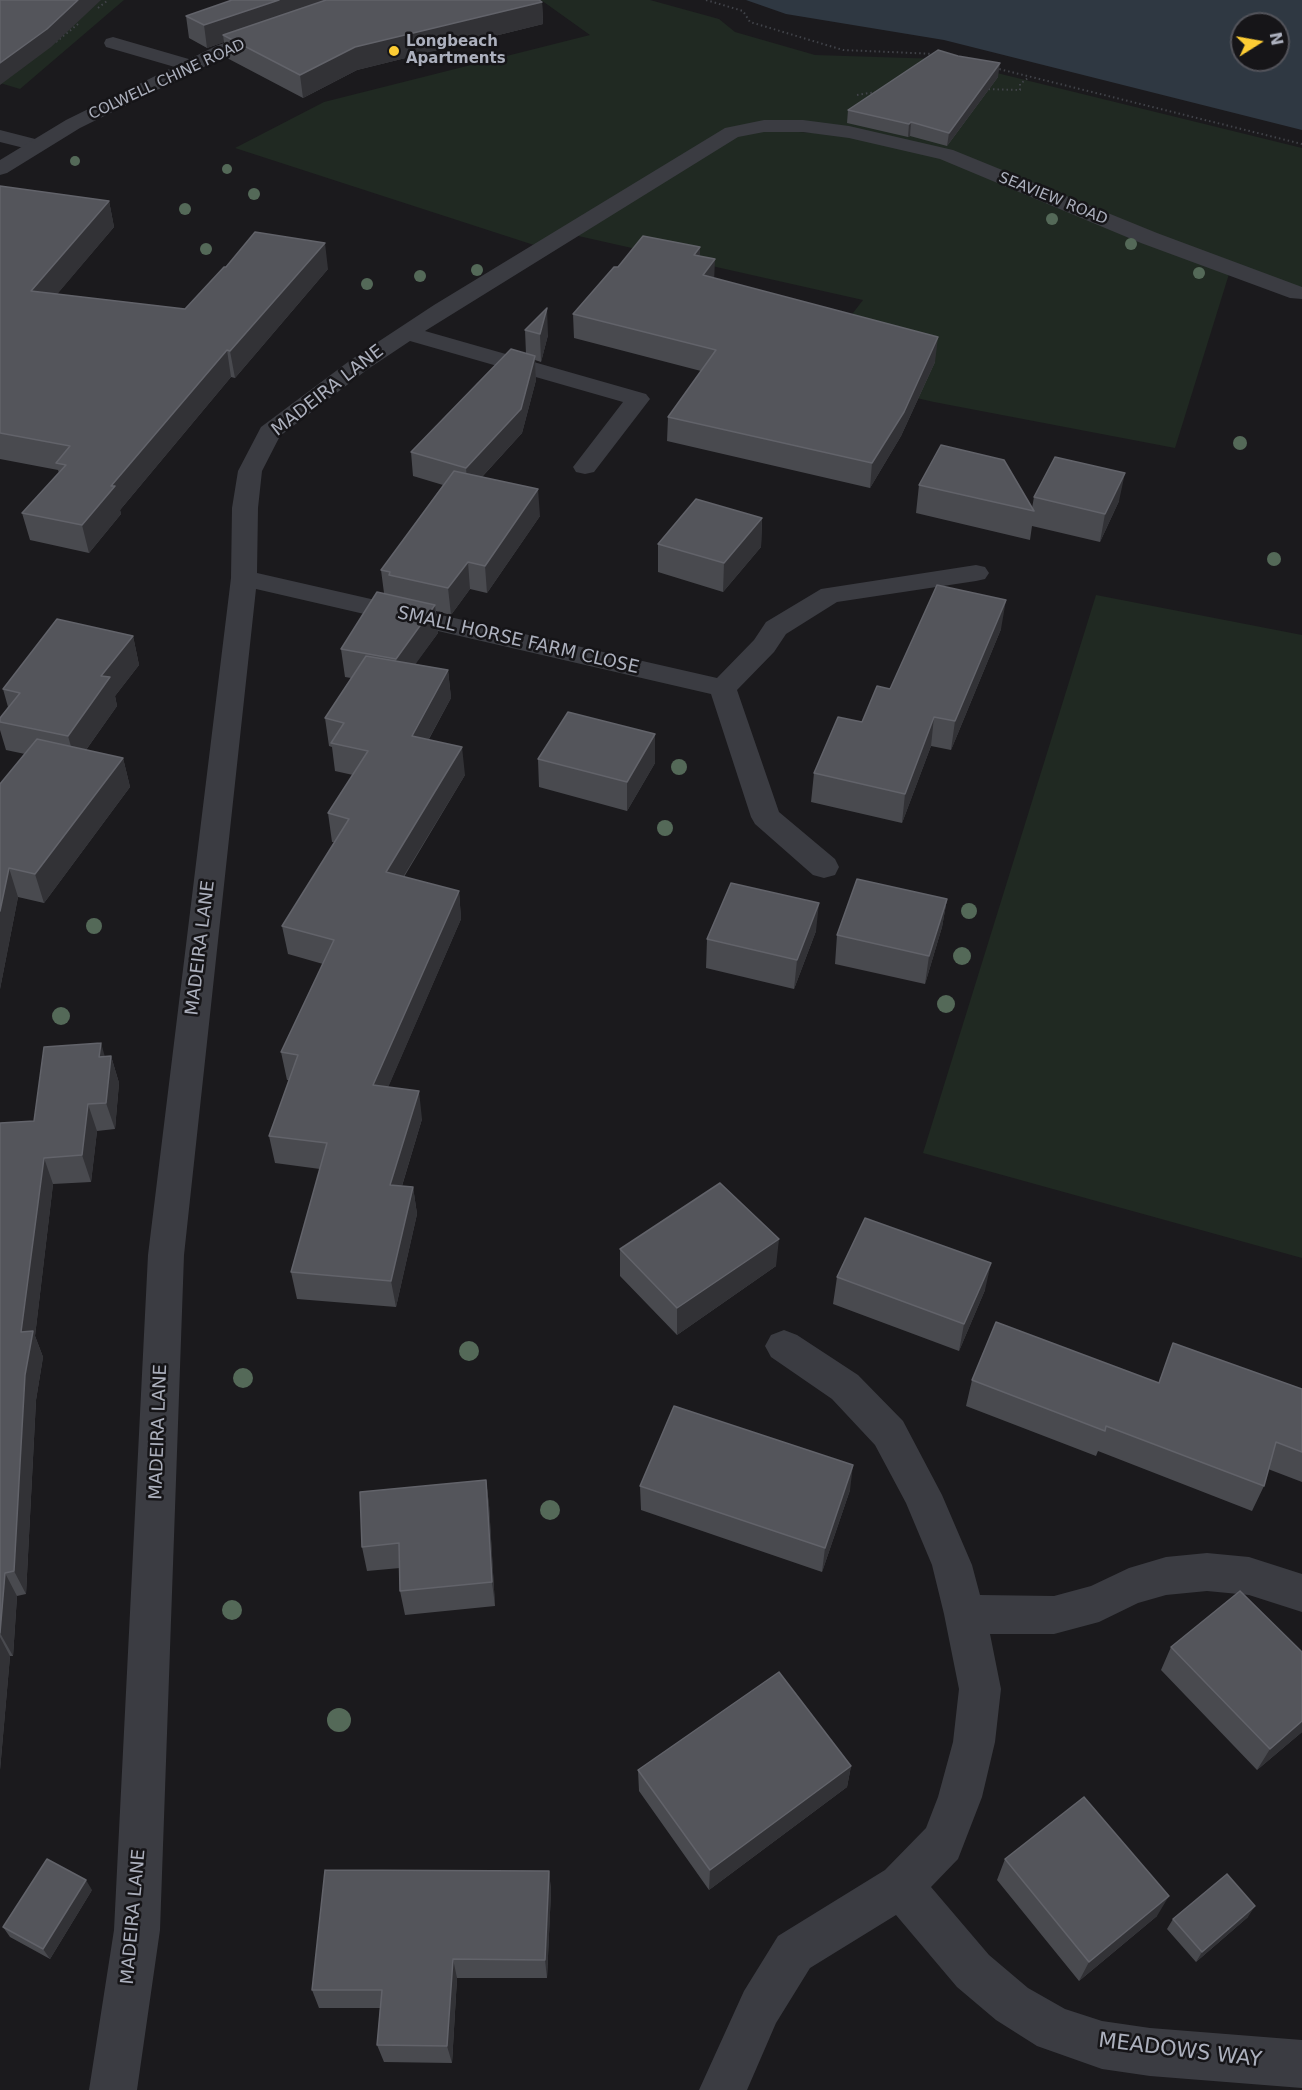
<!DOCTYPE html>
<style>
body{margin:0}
#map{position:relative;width:1302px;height:2090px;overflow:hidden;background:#1b1a1d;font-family:"DejaVu Sans",sans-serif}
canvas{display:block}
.north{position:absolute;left:1230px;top:12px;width:60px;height:60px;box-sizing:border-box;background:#161518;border:2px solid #52535a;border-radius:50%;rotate:79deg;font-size:16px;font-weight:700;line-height:24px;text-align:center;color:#acb0bd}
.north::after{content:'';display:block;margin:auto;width:21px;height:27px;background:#fccc34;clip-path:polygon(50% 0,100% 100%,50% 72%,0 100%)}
</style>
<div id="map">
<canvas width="1302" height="2090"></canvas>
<div class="north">N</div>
</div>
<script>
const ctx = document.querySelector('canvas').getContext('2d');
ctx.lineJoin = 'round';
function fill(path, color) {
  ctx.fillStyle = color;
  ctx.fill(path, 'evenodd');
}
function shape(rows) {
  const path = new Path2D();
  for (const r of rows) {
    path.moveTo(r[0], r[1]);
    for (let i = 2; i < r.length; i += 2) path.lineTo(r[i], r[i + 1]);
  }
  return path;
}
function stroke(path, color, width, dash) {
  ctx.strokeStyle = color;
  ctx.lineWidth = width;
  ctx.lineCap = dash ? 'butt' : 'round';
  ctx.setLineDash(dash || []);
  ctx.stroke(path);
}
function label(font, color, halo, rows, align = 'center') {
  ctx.font = font + ' "DejaVu Sans",sans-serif';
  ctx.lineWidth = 5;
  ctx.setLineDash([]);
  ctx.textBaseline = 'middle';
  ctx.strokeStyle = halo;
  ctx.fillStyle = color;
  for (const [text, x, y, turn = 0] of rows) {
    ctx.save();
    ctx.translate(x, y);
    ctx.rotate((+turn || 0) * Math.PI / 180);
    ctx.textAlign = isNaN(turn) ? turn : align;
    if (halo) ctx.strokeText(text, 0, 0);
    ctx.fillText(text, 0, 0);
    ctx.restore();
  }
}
fill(shape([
 [0,0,124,0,20,89,0,83],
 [541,0,650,0,719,19,735,32,815,55,940,59,1302,148,1302,288,1152,236,1024,182,851,130,728,129,537,246,235,148,324,102,590,35],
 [767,130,848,135,942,157,1229,274,1175,448,934,402,856,384,802,379,863,300,574,235,736,134],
 [1096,595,1302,635,1302,1258,923,1153]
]), '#202922');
fill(shape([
 [746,0,1302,0,1302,130,944,40,786,14],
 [1242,24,1278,24,1278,60,1242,60]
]), '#2f3842');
stroke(shape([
 [706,0,743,11,750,22,843,50,936,54],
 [98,8,107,1],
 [56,42,78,24],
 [995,68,1302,144],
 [984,89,1020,90,1020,84,1028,78],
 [857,95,876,92]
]), '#414349', 2, [1.5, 3]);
fill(shape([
 [113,37,199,62,202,66,199,70,192,72,106,47,104,43,106,39,113,37],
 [0,130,43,141,46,145,43,149,36,151,0,142,0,130]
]), '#3b3c42');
fill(shape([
 [268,29,275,31,277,35,275,39,232,53,80,128,7,173,0,175,0,160,66,120,218,45,268,29],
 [764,120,803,120,849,126,953,150,1157,233,1302,287,1302,299,1290,298,1141,243,940,159,849,138,803,132,764,132,738,137,425,331,646,394,650,399,594,472,585,474,576,472,573,467,623,402,410,341,368,369,280,436,262,471,258,508,257,573,717,678,754,640,766,622,821,589,976,565,985,567,989,573,985,579,976,581,837,602,786,634,774,652,737,690,779,812,835,859,839,867,835,875,824,878,813,875,755,824,751,817,711,694,256,589,184,1255,160,1930,137,2090,89,2090,114,1930,148,1255,231,578,232,508,238,471,261,427,352,359,434,305,725,128,764,120],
 [784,1330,797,1335,858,1375,903,1421,942,1495,972,1565,980,1595,1054,1596,1091,1586,1129,1568,1166,1557,1207,1553,1249,1557,1302,1574,1302,1612,1249,1595,1207,1591,1166,1595,1138,1603,1099,1622,1054,1634,990,1634,1001,1689,995,1742,982,1797,958,1859,931,1887,989,1955,1028,1988,1065,2009,1102,2021,1150,2028,1302,2040,1302,2088,1150,2076,1102,2069,1037,2046,996,2020,957,1987,896,1915,810,1968,776,2023,747,2090,699,2090,744,1991,778,1936,885,1870,926,1828,938,1797,953,1742,959,1689,944,1614,932,1565,906,1503,875,1445,832,1399,771,1357,765,1346,771,1335,784,1330]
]), '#3b3c42');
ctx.fillStyle = '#546958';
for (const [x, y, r] of [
 [75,161,5],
 [227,169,5],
 [254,194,6],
 [185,209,6],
 [1052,219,6],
 [1131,244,6],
 [206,249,6],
 [477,270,6],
 [1199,273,6],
 [420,276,6],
 [367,284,6],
 [1240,443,7],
 [1274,559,7],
 [679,767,8],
 [665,828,8],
 [969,911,8],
 [94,926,8],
 [962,956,9],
 [946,1004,9],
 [61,1016,9],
 [469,1351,10],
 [243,1378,10],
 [550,1510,10],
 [232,1610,10],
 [339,1720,12]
]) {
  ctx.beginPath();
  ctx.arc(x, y, r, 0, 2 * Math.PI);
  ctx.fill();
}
fill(shape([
 [542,2,543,24,357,70,303,98,227,58,224,42,207,48,189,38,186,16],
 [998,77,947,146,910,136,908,137,847,123,848,110],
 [0,186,109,201,114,227,57,294,185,309,328,269,235,378,231,377,120,510,121,514,89,553,30,540,22,513,59,473,58,470,0,459],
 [700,247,700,256,714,278,935,362,901,436,870,488,667,441,668,417,701,371,574,338,573,314,618,267],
 [525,330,548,335,541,362,535,360,536,380,522,433,482,477,540,516,487,593,470,589,451,615,436,611,438,633,415,664,448,670,451,698,429,739,465,775,404,877,459,891,461,919,388,1087,422,1119,402,1186,413,1187,417,1214,396,1307,297,1299,291,1272,320,1169,275,1163,269,1136,289,1080,287,1080,281,1052,323,964,288,954,282,926,335,842,332,842,328,813,353,775,335,771,332,747,329,746,325,718,351,678,345,677,341,649,384,593,381,570,443,485,413,476,411,452,526,354],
 [919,485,1032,508,1034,497,1119,501,1100,542,1032,526,1030,540,916,513],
 [762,518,761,547,723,592,658,572,658,544],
 [1001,629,951,750,931,746,902,823,811,802,814,773,862,722,890,689],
 [133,636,139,665,115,696,117,706,86,750,123,758,130,787,44,903,18,897,0,989,0,784,25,754,6,750,0,730,0,718,8,707,3,689],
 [655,734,655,763,627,811,539,787,538,759],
 [947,899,942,927,925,984,835,964,837,935],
 [816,931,794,989,706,968,707,939],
 [105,1056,111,1056,119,1083,115,1129,97,1131,91,1182,53,1184,35,1336,43,1357,36,1400,26,1594,17,1596,13,1656,10,1656,0,1770,0,1123,34,1121],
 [620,1249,776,1266,677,1335,620,1276],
 [837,1277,985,1290,959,1351,833,1304],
 [1173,1343,1302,1389,1302,1482,1268,1469,1264,1486,1252,1511,1098,1451,1096,1456,966,1406,972,1380,1159,1383],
 [486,1480,489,1505,495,1606,405,1615,400,1591,400,1568,367,1571,362,1547],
 [640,1486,850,1490,822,1572,641,1510],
 [1171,1647,1302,1652,1302,1732,1257,1770,1161,1670],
 [851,1766,847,1787,709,1890,639,1791,638,1770],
 [1005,1859,1157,1916,1079,1981,997,1880],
 [549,1871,551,1891,547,1978,457,1978,452,2063,384,2062,377,2045,380,2008,319,2008,312,1990],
 [92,1890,50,1959,10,1937,3,1927],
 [1248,1917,1196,1962,1167,1929,1173,1919]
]), '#494a4f');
fill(shape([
 [78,0,101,0,51,47,0,85,0,63],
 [279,0,349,0,223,35,224,42,207,48,204,25],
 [542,2,543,24,357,70,303,98,300,75,355,47],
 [1000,63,998,77,947,146,949,133],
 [911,122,910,136,908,137,909,124],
 [109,201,114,227,37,318,31,291],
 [325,243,328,269,235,378,230,351],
 [700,247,700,271,694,255],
 [715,259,714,283,703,275],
 [547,308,548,335,541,362,540,334],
 [938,337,935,362,901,436,870,488,872,463],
 [227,350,231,377,120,510,121,514,89,553,82,525,111,486],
 [535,356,536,380,522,433,468,492,466,468],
 [1125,473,1119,501,1100,542,1105,514],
 [538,489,540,516,487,593,485,566],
 [762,518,761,547,723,592,724,563],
 [468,562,470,589,451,615,448,588],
 [1006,600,1001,629,951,750,955,721],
 [435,605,438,633,399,687,396,659],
 [133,636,139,665,115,696,117,706,76,764,68,736,101,676],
 [448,670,451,698,415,764,412,736],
 [934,717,931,746,902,823,905,794],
 [655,734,655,763,627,811,627,782],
 [462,747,465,775,389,900,386,872],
 [123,758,130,787,44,903,35,874],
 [9,868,18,897,0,989,0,911],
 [459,891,461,919,377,1113,373,1085],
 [947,899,942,927,925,984,929,956],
 [819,903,816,931,794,989,797,960],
 [101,1043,109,1071,99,1057],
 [111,1056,119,1083,115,1129,106,1103],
 [419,1091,422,1119,394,1212,390,1185],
 [88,1104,97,1131,91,1182,82,1155],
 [44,1158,53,1184,35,1336,43,1357,36,1400,26,1594,14,1571,25,1375,21,1332],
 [413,1187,417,1214,396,1307,391,1281],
 [779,1239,776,1266,677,1335,677,1308],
 [991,1263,985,1290,959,1351,964,1324],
 [853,1465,850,1490,822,1572,825,1548],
 [486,1480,489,1505,495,1606,492,1582],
 [5,1573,17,1596,13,1656,0,1633],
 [0,1637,10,1656,0,1770],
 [1302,1721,1302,1732,1257,1770,1270,1749],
 [851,1766,847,1787,709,1890,710,1870],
 [549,1871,551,1891,547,1978,545,1960],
 [86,1880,92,1890,50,1959,43,1949],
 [1169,1896,1157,1916,1079,1981,1089,1962],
 [1255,1906,1248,1917,1196,1962,1202,1952],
 [453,1959,457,1978,452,2063,447,2046]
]), '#323236');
const building = shape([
 [0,0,78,0,47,29,0,63,0,0],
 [232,0,279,0,204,25,186,16,232,0],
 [326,0,539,0,542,2,355,47,300,75,223,35,326,0],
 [938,50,958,56,1000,63,949,133,911,122,909,124,848,110,938,50],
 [0,186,109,201,31,291,185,309,224,267,226,267,255,232,325,243,230,351,227,350,111,486,115,486,82,525,22,513,66,465,56,463,70,446,0,433,0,186],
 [643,236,700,247,694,255,715,259,703,275,938,337,904,412,872,463,668,417,716,350,573,314,614,267,618,267,643,236],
 [547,308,540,334,525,330,547,308],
 [511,349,535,356,521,409,466,468,411,452,511,349],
 [941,445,1004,460,1034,511,919,485,941,445],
 [1055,457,1125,473,1105,514,1034,497,1055,457],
 [454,471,538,489,485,566,468,562,448,588,389,575,390,572,381,570,454,471],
 [696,499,762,518,724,563,658,544,696,499],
 [937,585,1006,600,955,721,934,717,905,794,814,773,838,717,862,722,877,686,890,689,937,585],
 [377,592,435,605,396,659,341,649,377,592],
 [57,619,133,636,101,676,110,677,68,736,0,722,0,718,20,693,3,689,57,619],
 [366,656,448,670,412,736,462,747,386,872,459,891,373,1085,419,1091,390,1185,413,1187,391,1281,291,1272,327,1143,269,1136,298,1055,281,1052,334,940,282,926,349,819,328,813,368,751,331,743,344,723,325,718,366,656],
 [568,712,655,734,627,782,538,759,568,712],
 [37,739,123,758,35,874,9,868,0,911,0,784,37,739],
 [857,879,947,899,929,956,837,935,857,879],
 [731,883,819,903,797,960,707,939,731,883],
 [101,1043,99,1057,111,1056,106,1103,88,1104,82,1155,44,1158,21,1332,33,1331,25,1375,14,1571,5,1573,0,1633,0,1123,34,1121,44,1047,101,1043],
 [720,1183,779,1239,677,1308,620,1249,720,1183],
 [865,1218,991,1263,964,1324,837,1277,865,1218],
 [996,1322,1159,1383,1173,1343,1302,1389,1302,1452,1276,1442,1264,1486,1106,1426,1105,1431,972,1380,996,1322],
 [674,1406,853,1465,825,1548,640,1486,674,1406],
 [486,1480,492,1582,400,1591,399,1543,362,1547,360,1492,486,1480],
 [1240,1591,1302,1652,1302,1721,1270,1749,1171,1647,1240,1591],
 [779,1672,851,1766,710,1870,638,1770,779,1672],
 [1084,1797,1169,1896,1089,1962,1005,1859,1084,1797],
 [47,1859,86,1880,43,1949,3,1927,47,1859],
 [325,1870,549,1871,545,1960,453,1959,447,2046,377,2045,382,1990,312,1990,325,1870],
 [1227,1874,1255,1906,1202,1952,1173,1919,1227,1874]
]);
fill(building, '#54555b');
stroke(building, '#62636a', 1.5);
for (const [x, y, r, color] of [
 [394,51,6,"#fccc34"]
]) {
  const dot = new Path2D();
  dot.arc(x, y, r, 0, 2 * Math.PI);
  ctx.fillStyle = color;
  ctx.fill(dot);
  stroke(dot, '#161518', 2);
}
label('bold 15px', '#acb0bd', '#161518', [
 ["Longbeach",406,42],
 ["Apartments",406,59]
], 'left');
label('15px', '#acb0bd', '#161518', [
 ["COLWELL CHINE ROAD",167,80,-25],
 ["SEAVIEW ROAD",1053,199,22]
]);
label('18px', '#acb0bd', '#161518', [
 ["MADEIRA LANE",328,391,-38],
 ["SMALL HORSE FARM CLOSE",518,641,13],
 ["MADEIRA LANE",201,948,-83],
 ["MADEIRA LANE",159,1432,-88],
 ["MADEIRA LANE",134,1917,-85]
]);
label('21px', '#acb0bd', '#161518', [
 ["MEADOWS WAY",1180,2051,7]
]);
</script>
